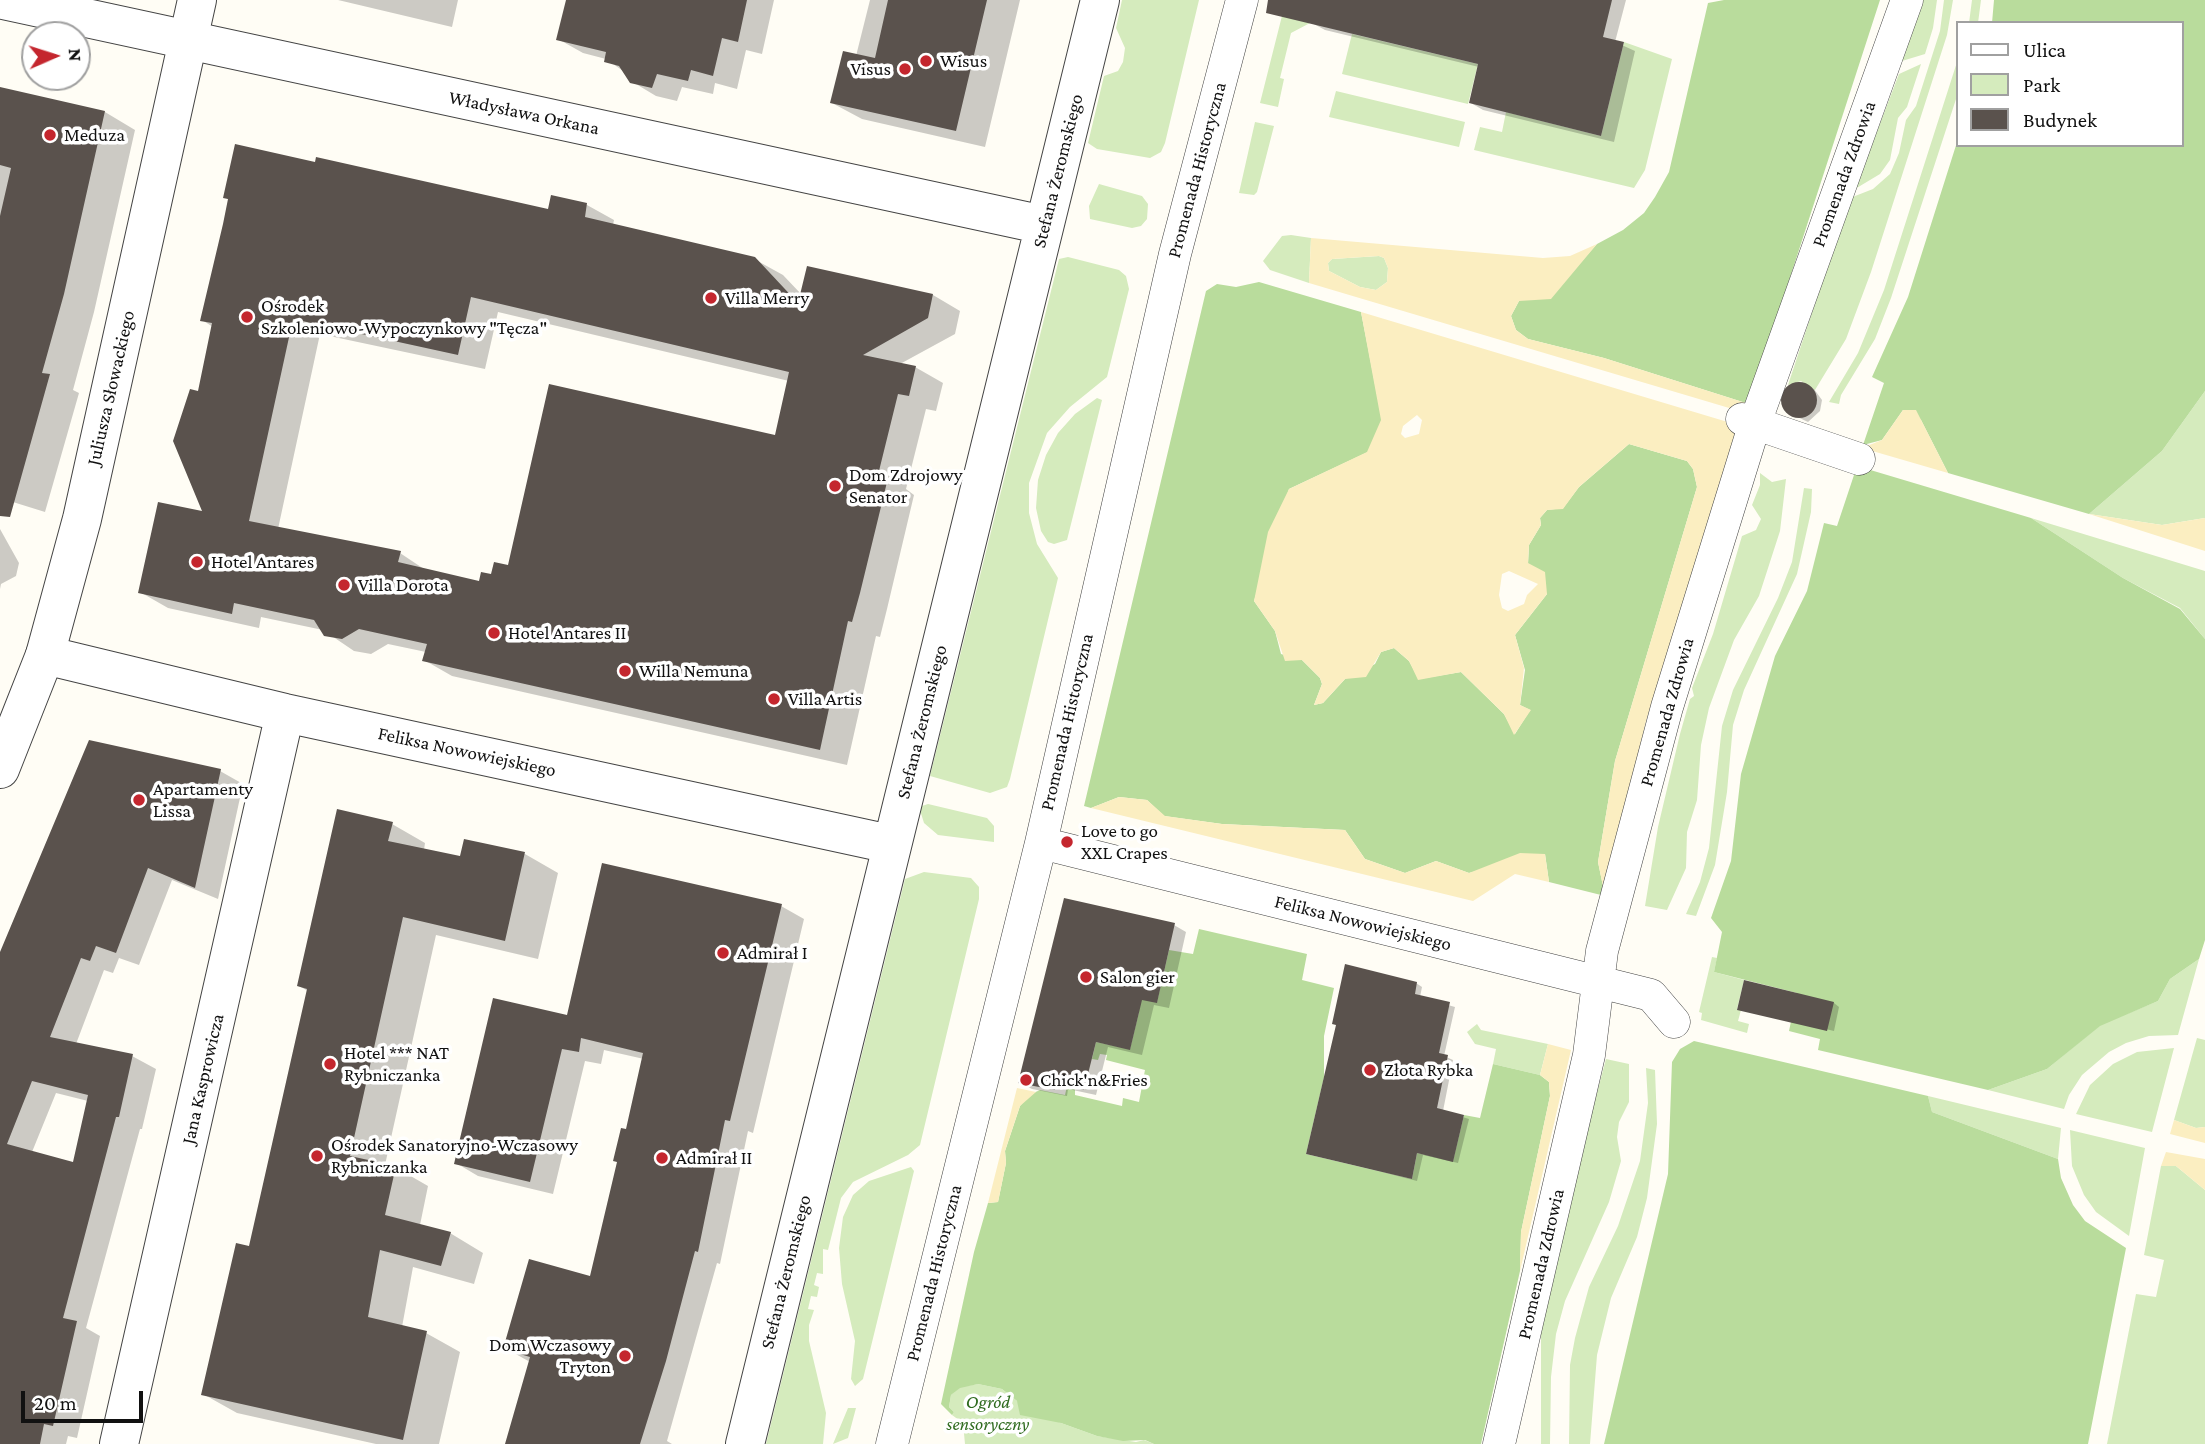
<!DOCTYPE html>
<meta charset="utf-8">
<style>
body{margin:0}
#map{position:relative;width:2205px;height:1444px;overflow:hidden;background:#fffdf5;font-family:"Crimson Pro",serif}
canvas{display:block}
.legend{position:absolute;left:1956px;top:21px;width:228px;height:126px;box-sizing:border-box;background:#fff;border:2px solid #a0a0a0;margin:0;padding:9px 12px;list-style:none;font-size:21px;color:#111}
.legend li{display:flex;align-items:center;gap:14px;height:35px}
.legend b{width:35px;border:2px solid #a0a0a0}
.north{position:absolute;left:21px;top:21px;width:70px;height:70px;box-sizing:border-box;background:#fff;border:2px solid #a0a0a0;border-radius:50%;rotate:87deg;font-size:19px;font-weight:700;line-height:28px;text-align:center;color:#111}
.north::after{content:'';display:block;margin:auto;width:24px;height:32px;background:#c4262e;clip-path:polygon(50% 0,100% 100%,50% 72%,0 100%)}
.scale{position:absolute;left:21px;top:1391px;width:122px;height:32px;box-sizing:border-box;border:4px solid #111;border-top:0;padding-left:9px;font-size:21px;line-height:24px;white-space:nowrap;color:#111;-webkit-text-stroke:5px #fff;paint-order:stroke}
</style>
<div id="map">
<canvas width="2205" height="1444"></canvas>
<ul class="legend">
<li><b style="height:9px;background:#fff"></b>Ulica</li>
<li><b style="height:19px;background:#d5ebbd"></b>Park</li>
<li><b style="height:19px;background:#5a524d"></b>Budynek</li>
</ul>
<div class="north">N</div>
<div class="scale">20 m</div>
</div>
<script>
const ctx = document.querySelector('canvas').getContext('2d');
ctx.lineJoin = 'round';
function fill(path, color) {
  ctx.fillStyle = color;
  ctx.fill(path, 'evenodd');
}
function shape(rows) {
  const path = new Path2D();
  for (const r of rows) {
    if (r.length === 3) {
      path.moveTo(r[0] + r[2], r[1]);
      path.arc(r[0], r[1], r[2], 0, 2 * Math.PI);
      continue;
    }
    path.moveTo(r[0], r[1]);
    for (let i = 2; i < r.length; i += 2) path.lineTo(r[i], r[i + 1]);
  }
  return path;
}
function stroke(path, color, width, dash) {
  ctx.strokeStyle = color;
  ctx.lineWidth = width;
  ctx.lineCap = dash ? 'butt' : 'round';
  ctx.setLineDash(dash || []);
  ctx.stroke(path);
}
function label(font, color, halo, rows, align = 'center') {
  ctx.font = font + ' "Crimson Pro",serif';
  ctx.lineWidth = 7;
  ctx.setLineDash([]);
  ctx.textBaseline = 'middle';
  ctx.strokeStyle = halo;
  ctx.fillStyle = color;
  for (const [text, x, y, turn = 0] of rows) {
    ctx.save();
    ctx.translate(x, y);
    ctx.rotate((+turn || 0) * Math.PI / 180);
    ctx.textAlign = isNaN(turn) ? turn : align;
    if (halo) ctx.strokeText(text, 0, 0);
    ctx.fillText(text, 0, 0);
    ctx.restore();
  }
}
fill(shape([
 [1122,0,1199,0,1165,143,1161,152,1150,158,1097,149,1088,143,1104,76,1118,71,1123,62,1125,48,1116,28],
 [1286,0,1310,23,1291,33,1280,78,1284,79,1278,107,1260,103],
 [1918,0,1937,0,1933,28,1925,54,1902,61],
 [1944,0,1953,0,1947,35,1871,272,1846,339,1815,390,1801,381,1788,385,1850,198,1873,189,1890,174,1899,153,1906,120,1916,106,1940,31],
 [1972,0,1981,0,1978,23,1969,23],
 [1352,34,1478,64,1468,104,1342,74],
 [1624,42,1672,59,1645,170,1634,188,1474,150,1480,127,1502,132,1506,112,1601,136],
 [1958,59,1958,93,1891,298,1875,339,1841,395,1839,404,1829,402,1858,353,1884,290],
 [1921,64,1907,107,1898,118,1890,160,1880,174,1855,189,1899,74],
 [1336,91,1465,122,1459,147,1329,117],
 [1255,122,1274,126,1257,192,1254,195,1239,193],
 [1099,184,1142,196,1148,204,1147,219,1141,226,1132,228,1090,219,1089,206],
 [1291,235,1311,238,1309,283,1270,270,1263,261,1282,236],
 [1379,256,1384,258,1388,268,1387,282,1376,290,1360,287,1329,271,1328,263,1332,259],
 [1068,257,1119,270,1126,276,1129,289,1107,377,1070,407,1047,433,1029,483,1029,513,1037,544,1058,578,1010,779,1007,787,990,793,930,776,1059,259],
 [2205,391,2205,518,2162,525,2089,514,2162,451],
 [1097,398,1102,400,1067,540,1054,544,1048,542,1041,531,1036,508,1038,480,1046,455,1058,433,1075,414],
 [1760,473,1772,482,1786,479,1780,531,1759,596,1734,640,1709,708,1701,745,1697,800,1687,832,1686,868,1667,910,1645,906,1658,827,1680,734,1690,699,1694,696,1692,688,1713,634,1742,536,1756,530,1761,519,1752,505,1760,485],
 [1804,488,1812,489,1811,512,1797,574,1744,690,1733,725,1727,792,1715,865,1696,916,1686,914,1700,882,1709,848,1722,726,1733,690,1778,598,1792,562],
 [2031,518,2205,571,2205,639,2180,608,2123,578],
 [928,804,987,818,994,826,994,842,938,835,924,823,919,807],
 [924,872,971,878,979,887,979,899,920,1145,908,1155,853,1182,841,1198,828,1250,823,1249,823,1274,817,1273,814,1285,819,1287,817,1297,811,1296,808,1309,814,1310,809,1325,809,1341,826,1413,823,1444,766,1444,905,879],
 [1712,957,1717,958,1714,972,1744,980,1737,1009,1741,1010,1738,1021,1749,1024,1747,1033,1701,1020,1702,1013,1699,1012],
 [2199,959,2178,1035,2149,1036,2126,1043,2109,1052,2082,1075,2069,1095,2064,1109,1988,1090,2047,1069,2100,1025,2158,1001,2170,979],
 [1477,1024,1481,1030,1548,1044,1540,1075,1493,1064,1496,1049,1475,1044,1467,1032],
 [2197,1038,2205,1040,2205,1127,2196,1128,2174,1120],
 [2174,1048,2152,1132,2076,1114,2090,1085,2113,1064,2137,1052],
 [1606,1059,1629,1064,1629,1102,1619,1122,1617,1137,1621,1161,1609,1202,1565,1301,1556,1334,1551,1377,1550,1444,1541,1444,1541,1331,1581,1153],
 [1646,1068,1655,1070,1657,1124,1647,1198,1637,1237,1611,1298,1597,1355,1590,1444,1569,1444,1570,1365,1575,1338,1589,1287,1618,1226,1640,1161,1648,1103],
 [1928,1096,2061,1128,2058,1159,1932,1112],
 [2070,1130,2145,1148,2129,1236,2096,1212,2084,1195,2072,1166],
 [2161,1166,2176,1166,2205,1190,2205,1444,2107,1444,2136,1294,2156,1297,2164,1260,2144,1255],
 [911,1167,914,1171,863,1379,855,1386,851,1379,855,1341,842,1284,839,1248,843,1217,853,1195,869,1181],
 [978,1384,1002,1389,1017,1401,1061,1423,1097,1436,1136,1442,1144,1440,1154,1444,965,1444,963,1423,952,1415,954,1412,949,1407,951,1395,960,1387],
 [848,1408,856,1408,848,1438,833,1444]
]), '#d5ebbd');
fill(shape([
 [1724,0,1880,0,1749,404,1604,358,1528,339,1516,330,1511,316,1519,301,1577,266,1597,244,1623,230,1644,213,1655,197,1669,172,1708,3],
 [1994,0,2205,0,2205,391,2162,451,2089,514,1948,473,1921,420,1903,410,1882,440,1863,445,1884,383,1872,377,1908,297,1958,139,1958,145,2182,145,2182,23,1992,23],
 [1259,282,1361,312,1382,420,1368,452,1289,489,1254,601,1275,631,1281,654,1302,660,1320,678,1322,684,1314,705,1323,703,1345,679,1375,664,1381,652,1394,648,1409,661,1419,679,1461,672,1504,714,1515,734,1530,710,1520,705,1525,670,1515,635,1547,594,1528,564,1529,545,1541,525,1540,518,1547,510,1563,508,1579,487,1629,444,1687,461,1693,469,1697,487,1615,761,1598,862,1605,896,1549,882,1545,854,1469,873,1436,861,1405,873,1365,859,1345,830,1222,824,1164,816,1147,800,1119,797,1091,808,1084,806,1206,291,1217,284,1236,287],
 [1857,466,2031,518,2123,578,2180,609,2205,639,2205,940,2199,959,2170,979,2158,1001,2100,1026,2047,1069,1988,1090,1818,1050,1820,1039,1789,1031,1797,993,1714,972,1722,932,1711,918,1731,861,1741,774,1775,656,1807,591,1824,523,1837,526],
 [1199,929,1307,954,1302,980,1334,988,1324,1036,1324,1077,1306,1154,1412,1179,1417,1153,1453,1161,1464,1115,1480,1118,1493,1064,1540,1075,1549,1082,1550,1096,1521,1232,1520,1271,1481,1444,1154,1444,1145,1440,1123,1441,1097,1436,1061,1423,1020,1415,1017,1401,1002,1389,978,1384,960,1388,951,1395,949,1407,954,1412,952,1415,941,1404,974,1252,988,1203,998,1202,1006,1163,1005,1151,1020,1106,1029,1095,1040,1090,1065,1095,1067,1086,1075,1088,1075,1095,1122,1106,1123,1098,1139,1102,1145,1070,1106,1060,1107,1055,1100,1054,1098,1060,1092,1059,1096,1042,1130,1049,1139,1012,1123,995,1157,1002,1169,950,1193,954],
 [1694,1041,1928,1096,1932,1112,2058,1159,2061,1178,2073,1205,2085,1221,2126,1248,2088,1444,1604,1444,1668,1174,1672,1062,1680,1049]
]), '#b9dc9c');
fill(shape([
 [1311,238,1543,258,1570,256,1597,244,1551,299,1519,301,1511,316,1516,330,1528,339,1604,358,1749,404,1746,413,1309,283],
 [1379,256,1384,258,1388,268,1387,282,1376,290,1360,287,1329,271,1328,263,1332,259],
 [1361,312,1741,426,1646,721,1605,896,1598,862,1615,761,1697,487,1693,469,1687,461,1629,444,1579,487,1563,509,1547,510,1540,518,1541,525,1529,545,1528,563,1545,572,1547,594,1515,635,1524,668,1520,705,1531,710,1514,735,1504,714,1461,672,1418,680,1409,661,1394,648,1381,652,1366,677,1345,679,1323,703,1314,705,1322,684,1320,678,1302,660,1285,661,1275,631,1254,601,1268,532,1289,489,1367,452,1381,420],
 [1417,415,1422,420,1419,434,1405,438,1401,434,1403,426],
 [1509,571,1538,584,1527,595,1524,604,1508,611,1502,608,1499,595,1502,574],
 [1903,410,1916,410,1948,473,1862,448,1882,440],
 [2089,514,2162,525,2205,518,2205,551],
 [1119,797,1147,800,1165,816,1222,824,1345,830,1365,859,1405,873,1436,861,1469,873,1520,853,1545,854,1549,882,1515,874,1473,901,1091,808],
 [1548,1044,1571,1050,1520,1271,1521,1232,1550,1096,1549,1082,1540,1075],
 [1017,1088,1036,1092,1020,1106,1005,1151,1006,1163,998,1202,988,1203],
 [2174,1120,2196,1128,2205,1127,2205,1143,2170,1134],
 [2166,1152,2205,1159,2205,1190,2176,1166,2161,1166]
]), '#fbeec1');
fill(shape([
 [338,0,458,0,452,27],
 [567,0,774,0,762,54,746,50,737,89,715,83,713,94,682,87,677,101,656,96,631,81,626,73,606,59,583,53,558,39],
 [870,0,1020,0,985,147,862,119,832,103,856,56],
 [1317,0,1626,0,1615,42,1635,51,1614,142,1483,110,1471,103,1479,67,1325,30,1312,23],
 [0,89,105,112,135,130,94,312,73,390,79,393,45,512,0,498],
 [225,197,549,211,553,197,587,205,614,220,613,225,754,259,783,275,802,295,808,268,933,295,960,311,955,334,900,364,915,367,943,383,936,411,926,409,906,489,914,495,887,609,880,637,876,636,847,765,452,676,424,660,426,652,388,644,371,654,354,651,323,630,261,617,259,628,168,608,140,592,205,513,200,393,213,327,202,320,229,200],
 [498,312,789,381,777,437,481,583,427,571,400,553,278,529,320,334,485,369],
 [1798,383,1814,389,1822,400,1820,411,1808,422,1791,414,1783,404,1790,386],
 [0,529,19,563,16,576,1,584,0,589],
 [220,771,243,784,218,899,172,880,139,965,119,958,113,973,104,970,76,1044,132,1056,156,1069,142,1129,140,1129,86,1328,100,1336,77,1438,68,1436,66,1444,0,1444,0,962],
 [56,1093,88,1101,75,1164,32,1152],
 [392,824,425,843,424,850,461,858,525,854,558,873,538,959,436,935,385,1165,395,1167,428,1186,420,1225,450,1233,483,1253,474,1284,413,1267,402,1327,426,1333,460,1352,439,1444,376,1444,237,1413,203,1394,250,1249,308,991,299,986],
 [781,906,804,919,753,1133,748,1131,720,1264,717,1263,667,1441,672,1444,507,1444,530,1362,505,1348,591,1278,644,1059,604,1050,601,1064,585,1061,553,1194,478,1176,456,1163,568,1017],
 [1174,925,1186,932,1169,1008,1154,1005,1142,1055,1108,1047,1096,1095,1068,1089,1067,1096,1032,1089,1020,1083],
 [1745,982,1834,1003,1839,1007,1834,1031,1743,1009],
 [1416,983,1422,987,1420,997,1455,1007,1444,1056,1453,1060,1443,1111,1469,1119,1458,1163,1423,1155,1417,1181,1308,1153]
]), '#0003');
fill(shape([
 [566,0,747,0,738,42,722,38,713,76,691,70,688,81,657,74,652,88,630,83,619,66,604,62,606,52,556,40],
 [888,0,987,0,956,131,830,103,843,51,875,58],
 [1268,0,1612,0,1603,37,1624,42,1601,136,1469,103,1478,64,1266,13],
 [0,87,105,111,64,294,42,373,50,374,10,517,0,516,0,216,11,168,0,165],
 [235,144,315,162,316,157,548,209,551,195,587,203,585,217,755,257,798,303,807,266,933,294,928,318,863,355,916,366,909,396,898,394,878,475,888,478,860,593,852,622,848,621,820,750,422,661,427,644,359,629,342,639,324,636,314,620,234,603,232,614,138,593,158,502,202,511,173,441,190,389,198,391,212,323,200,321,223,224,228,199,223,198],
 [471,297,789,372,775,435,549,384,508,565,494,562,491,574,481,572,479,581,398,562,401,551,249,521,293,319,458,355],
 [1799,400,18],
 [89,740,221,769,195,888,148,868,116,953,96,946,90,961,81,958,50,1037,133,1054,119,1117,116,1117,63,1318,77,1321,53,1426,44,1424,40,1444,0,1444,0,952],
 [32,1081,88,1095,73,1162,7,1144],
 [337,809,393,822,388,841,460,856,464,839,525,852,505,941,403,917,350,1156,396,1166,385,1215,451,1232,441,1266,380,1250,368,1317,427,1331,403,1440,201,1395,236,1243,249,1246,307,989,297,986],
 [602,863,782,904,730,1121,725,1120,698,1252,695,1251,666,1361,640,1444,505,1444,530,1357,503,1349,529,1259,590,1276,617,1162,613,1161,621,1128,626,1129,643,1053,581,1038,579,1052,562,1049,530,1182,454,1164,493,998,567,1015],
 [1064,898,1175,923,1157,1003,1142,1000,1130,1050,1096,1042,1084,1090,1056,1083,1055,1090,1018,1083],
 [1345,964,1417,982,1415,994,1450,1002,1439,1053,1448,1055,1437,1108,1464,1115,1453,1162,1417,1153,1412,1179,1306,1154,1336,1025,1332,1024],
 [1744,980,1834,1002,1827,1031,1737,1010]
]), '#5a524d');
const pedestrian = shape([
 [1742,419,1859,459],
 [1041,843,1651,995,1674,1022],
 [892,1444,1041,843,1175,254,1242,0],
 [1499,1444,1589,1055,1602,951,1667,707,1755,423,1907,0]
]);
const minor = shape([
 [3,0,1044,225],
 [45,655,285,713,890,844],
 [119,1444,285,713],
 [745,1444,1100,0]
]);
const tertiary = shape([
 [0,769,45,655,82,519,197,0]
]);
stroke(pedestrian, '#444', 33);
stroke(minor, '#444', 40);
stroke(tertiary, '#444', 40);
stroke(pedestrian, '#fff', 32);
stroke(minor, '#fff', 38);
stroke(tertiary, '#fff', 38);
for (const [x, y, r, color] of [
 [926,61,7,"#c4262e"],
 [905,69,7,"#c4262e"],
 [50,135,7,"#c4262e"],
 [711,298,7,"#c4262e"],
 [247,317,7,"#c4262e"],
 [835,486,7,"#c4262e"],
 [197,562,7,"#c4262e"],
 [344,585,7,"#c4262e"],
 [494,633,7,"#c4262e"],
 [625,671,7,"#c4262e"],
 [774,699,7,"#c4262e"],
 [139,800,7,"#c4262e"],
 [1067,842,7,"#c4262e"],
 [723,953,7,"#c4262e"],
 [1086,977,7,"#c4262e"],
 [330,1064,7,"#c4262e"],
 [1370,1070,7,"#c4262e"],
 [1026,1080,7,"#c4262e"],
 [317,1156,7,"#c4262e"],
 [662,1158,7,"#c4262e"],
 [625,1356,7,"#c4262e"]
]) {
  const dot = new Path2D();
  dot.arc(x, y, r, 0, 2 * Math.PI);
  ctx.fillStyle = color;
  ctx.fill(dot);
  stroke(dot, '#fff', 2.5);
}
label('19px', '#111', '#fff', [
 ["Wisus",940,61],
 ["Visus",891,69,"right"],
 ["Meduza",64,135],
 ["Villa Merry",725,298],
 ["Ośrodek",261,306],
 ["Szkoleniowo-Wypoczynkowy \"Tęcza\"",261,328],
 ["Dom Zdrojowy",849,475],
 ["Senator",849,497],
 ["Hotel Antares",211,562],
 ["Villa Dorota",358,585],
 ["Hotel Antares II",508,633],
 ["Willa Nemuna",639,671],
 ["Villa Artis",788,699],
 ["Apartamenty",153,789],
 ["Lissa",153,811],
 ["Love to go",1081,831],
 ["XXL Crapes",1081,853],
 ["Admirał I",737,953],
 ["Salon gier",1100,977],
 ["Hotel *** NAT",344,1053],
 ["Rybniczanka",344,1075],
 ["Złota Rybka",1384,1070],
 ["Chick'n&Fries",1040,1080],
 ["Ośrodek Sanatoryjno-Wczasowy",331,1145],
 ["Rybniczanka",331,1167],
 ["Admirał II",676,1158],
 ["Dom Wczasowy",611,1345,"right"],
 ["Tryton",611,1367,"right"]
], 'left');
label('19px', '#111', '#fff', [
 ["Władysława Orkana",524,113,12],
 ["Promenada Historyczna",1197,170,-75],
 ["Stefana Żeromskiego",1058,171,-76],
 ["Promenada Zdrowia",1844,174,-70],
 ["Juliusza Słowackiego",111,388,-77],
 ["Promenada Zdrowia",1667,712,-74],
 ["Stefana Żeromskiego",922,722,-76],
 ["Promenada Historyczna",1067,722,-77],
 ["Feliksa Nowowiejskiego",467,752,12],
 ["Feliksa Nowowiejskiego",1363,923,14],
 ["Jana Kasprowicza",203,1079,-77],
 ["Promenada Zdrowia",1541,1264,-77],
 ["Stefana Żeromskiego",786,1272,-76],
 ["Promenada Historyczna",934,1273,-76]
]);
label('italic 19px', '#2f6b1f', '#fff', [
 ["Ogród",988,1402],
 ["sensoryczny",988,1424]
]);
</script>
